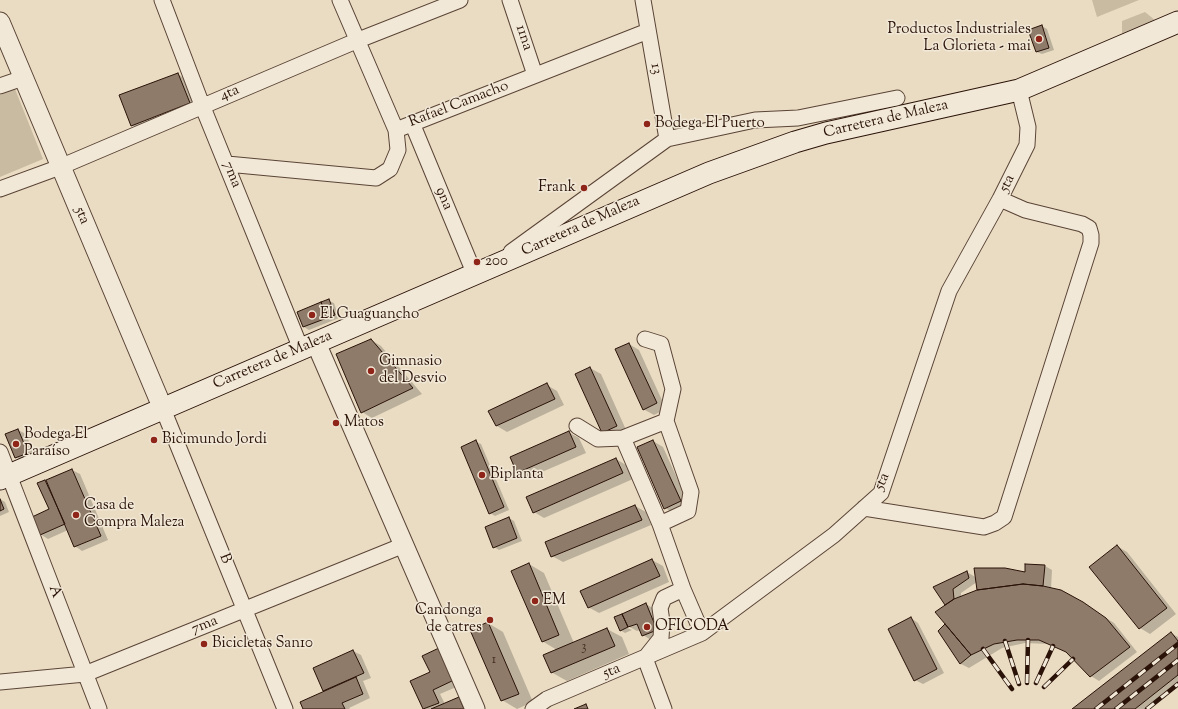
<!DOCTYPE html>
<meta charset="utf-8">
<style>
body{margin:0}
canvas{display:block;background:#eadcc2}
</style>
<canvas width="1178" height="709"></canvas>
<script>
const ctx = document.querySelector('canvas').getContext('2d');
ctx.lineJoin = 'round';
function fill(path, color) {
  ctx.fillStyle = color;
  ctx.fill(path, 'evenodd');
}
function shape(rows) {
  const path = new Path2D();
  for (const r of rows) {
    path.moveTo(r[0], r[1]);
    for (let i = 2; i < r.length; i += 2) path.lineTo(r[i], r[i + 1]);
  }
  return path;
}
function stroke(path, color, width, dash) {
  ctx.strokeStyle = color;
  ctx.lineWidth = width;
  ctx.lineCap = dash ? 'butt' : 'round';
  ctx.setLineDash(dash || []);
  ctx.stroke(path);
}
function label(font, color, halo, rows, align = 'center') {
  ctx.font = font + ' "Sorts Mill Goudy",serif';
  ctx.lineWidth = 3;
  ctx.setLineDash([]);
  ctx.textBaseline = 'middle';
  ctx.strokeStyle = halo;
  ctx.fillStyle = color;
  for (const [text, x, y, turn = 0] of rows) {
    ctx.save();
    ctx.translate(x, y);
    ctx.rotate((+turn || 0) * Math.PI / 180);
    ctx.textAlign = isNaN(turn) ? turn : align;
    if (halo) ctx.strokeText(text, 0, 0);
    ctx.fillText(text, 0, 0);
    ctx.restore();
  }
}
fill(shape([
 [1092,0,1139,0,1097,17],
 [1145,12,1156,21,1122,35,1122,21],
 [15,89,43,159,0,177,0,95]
]), '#c9baa2');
fill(shape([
 [1042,26,1047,29,1054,50,1042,54,1037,52],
 [178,74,185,79,197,108,140,130,132,125],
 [329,301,334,303,339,318,309,330,304,327,298,312],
 [371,340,381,346,422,394,372,418,362,412],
 [629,344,639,350,666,409,654,415,643,409],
 [590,368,601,374,627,432,603,432],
 [547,385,557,391,564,405,507,432,497,426],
 [18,430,26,434,35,457,24,462,16,457],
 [568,432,579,438,586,453,528,478,518,472],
 [653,441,663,447,690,507,676,514,665,508],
 [476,442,481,444,509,510,495,516,490,513],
 [616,459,626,465,633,479,544,518,534,512],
 [72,470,80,474,108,540,82,551,75,546,68,530,48,539,40,534,50,510,44,481,48,483],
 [0,499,5,502,9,512,0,516],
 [635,506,646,512,651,525,563,562,552,556],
 [509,518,514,521,522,541,499,550,494,547],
 [1117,546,1127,552,1176,614,1150,634,1140,628,1091,567],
 [652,560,663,566,669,582,599,613,588,607],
 [529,564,544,573,574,643,607,629,622,637,629,654,567,681,551,672,557,650,542,641],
 [1045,566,1052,570,1051,589,1083,603,1114,623,1137,652,1099,681,1091,676,1069,653,1048,644,1025,643,1002,648,969,668,961,664,939,631,946,624,946,605,935,587,967,572,977,578,1026,573],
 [977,582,979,590,961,597,961,593],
 [646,604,654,609,664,634,651,640,643,635,640,630,637,631,624,624,623,626,632,630,625,633,620,630,615,618],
 [911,618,918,623,944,673,923,684,915,680],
 [488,623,503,632,533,702,517,709,502,700],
 [1171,633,1178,637,1178,685,1148,709,1073,709],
 [353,651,361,655,371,678,363,681,370,698,349,708,350,709,304,709,325,692,314,668],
 [424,656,461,685,440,694,445,704,459,698,467,703,469,709,424,709,411,682,431,673]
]), '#0003');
const building = shape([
 [1042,25,1049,48,1036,52,1028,30,1042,25],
 [178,73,190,103,131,126,119,95,178,73],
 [329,299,335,315,327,318,321,302,329,299],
 [321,302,327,318,303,327,297,312,321,302],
 [371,339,413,388,361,413,336,354,371,339],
 [629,343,657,403,643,410,615,349,629,343],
 [590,367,617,426,602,433,575,374,590,367],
 [547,383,555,399,496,426,488,411,547,383],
 [18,429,28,453,15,458,5,434,18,429],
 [569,431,576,447,517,473,510,457,569,431],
 [476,440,504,507,489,514,461,447,476,440],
 [653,440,681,501,664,509,637,447,653,440],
 [616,458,623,473,533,513,526,497,616,458],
 [72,469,101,536,74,547,46,480,72,469],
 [45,480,65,524,40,535,32,517,49,509,37,483,45,480],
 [0,499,4,509,0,511,0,499],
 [635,505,642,520,551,557,545,542,635,505],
 [509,517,517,538,493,548,485,527,509,517],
 [1117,545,1167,608,1139,629,1089,567,1117,545],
 [652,559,660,576,588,608,580,591,652,559],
 [529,563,559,635,542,642,511,571,529,563],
 [1025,564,1045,565,1043,586,1023,584,977,590,974,568,1005,568,1025,572,1025,564],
 [967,571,969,578,953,589,954,599,945,605,933,587,967,571],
 [1023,584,1043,586,1061,590,1083,602,1106,618,1130,647,1090,677,1066,652,1039,640,1017,640,994,644,971,655,935,612,954,599,977,590,1023,584],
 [646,603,657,630,642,636,637,624,628,627,622,614,646,603],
 [622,614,628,627,620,631,614,617,622,614],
 [911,617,937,669,914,681,888,629,911,617],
 [488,622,519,694,501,701,470,630,488,622],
 [945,624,971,655,960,664,938,631,945,624],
 [607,628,615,646,551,673,543,655,607,628],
 [1171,632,1178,641,1178,675,1135,709,1072,709,1171,632],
 [439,648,454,680,433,690,439,703,423,709,410,681,430,672,422,656,439,648],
 [353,650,364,673,323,691,313,668,353,650],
 [356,677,363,694,342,703,345,709,303,709,300,702,356,677],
 [459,697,464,709,431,709,459,697],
 [586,704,588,709,574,709,586,704]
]);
fill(building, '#8e7b69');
stroke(building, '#2a1208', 1);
const minor = shape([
 [162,0,202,105,301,349],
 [510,0,535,75],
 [643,0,667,139],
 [0,86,23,78],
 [412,123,475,275],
 [396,130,648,31],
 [227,164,376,178,390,169,398,150,396,130,340,0],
 [0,189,60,167,356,41,460,0],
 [511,252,667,139,755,120,798,118,897,98],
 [645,339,661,344,673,389,666,421,691,492,688,511,660,524],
 [163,409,285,709],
 [577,426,598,439,623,438,666,421],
 [623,438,660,524,683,589,702,633],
 [0,452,99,709],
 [864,508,984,527,995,523,1004,517,1091,243,1091,235,1089,228,1082,224,1025,210,1000,199],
 [0,682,85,674,404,545],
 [533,709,547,699,702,633,834,535,881,493,949,291,1000,199,1027,145,1028,127,1019,90],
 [664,709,645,658,661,638,662,622,660,608,664,598,683,589]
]);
const tertiary = shape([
 [0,22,163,409],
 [316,343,475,709]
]);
const secondary = shape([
 [0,479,709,173,795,142,826,133,1019,90,1178,22]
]);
stroke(minor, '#5a4436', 17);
stroke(tertiary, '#5a4436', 21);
stroke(secondary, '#2a1208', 23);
stroke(minor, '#f1e8d7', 15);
stroke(tertiary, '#f1e8d7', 19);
stroke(secondary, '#f1e8d7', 21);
const rail = shape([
 [1005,641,1019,684],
 [983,649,1012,689],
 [1027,683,1028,640],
 [1036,683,1053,646],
 [1044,687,1073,659],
 [1096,709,1178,644],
 [1116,709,1178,660],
 [1147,709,1178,684]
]);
stroke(rail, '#2a1208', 4.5);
stroke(rail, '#f1e8d7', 3, [9]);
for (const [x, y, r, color] of [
 [1039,39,4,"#8f2418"],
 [647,124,4,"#8f2418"],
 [584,188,4,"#8f2418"],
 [477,262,4,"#8f2418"],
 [312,315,4,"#8f2418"],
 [371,371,4,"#8f2418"],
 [336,423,4,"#8f2418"],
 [154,440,4,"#8f2418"],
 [16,444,4,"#8f2418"],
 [482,475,4,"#8f2418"],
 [76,515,4,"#8f2418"],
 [535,601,4,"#8f2418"],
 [490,620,4,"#8f2418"],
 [647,627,4,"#8f2418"],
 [204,644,4,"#8f2418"]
]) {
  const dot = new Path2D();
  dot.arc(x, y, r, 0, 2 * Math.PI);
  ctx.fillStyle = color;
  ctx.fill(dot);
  stroke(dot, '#f1e8d7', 1.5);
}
label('13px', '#432c20', null, [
 ["3",584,648],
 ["1",494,661]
]);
label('15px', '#2a1208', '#f1e8d7', [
 ["Productos Industriales",1031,30,"right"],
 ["La Glorieta - mai",1031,47,"right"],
 ["Bodega El Puerto",655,124],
 ["Frank",576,188,"right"],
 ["200",485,262],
 ["El Guaguancho",320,315],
 ["Gimnasio",379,362],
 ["del Desvio",379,379],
 ["Matos",344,423],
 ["Bodega El",24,435],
 ["Paraíso",24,452],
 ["Bicimundo Jordi",162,440],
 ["Biplanta",490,475],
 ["Casa de",84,506],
 ["Compra Maleza",84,523],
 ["EM",543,601],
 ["Candonga",482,611,"right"],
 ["de catres",482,628,"right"],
 ["OFICODA",655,627],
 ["Bicicletas San10",212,644]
], 'left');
label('15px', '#2a1208', '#f1e8d7', [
 ["11na",523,38,72],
 ["13",655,69,80],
 ["4ta",230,94,-23],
 ["Rafael Camacho",459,105,-21],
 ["Carretera de Maleza",886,120,-13],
 ["7ma",231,175,68],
 ["5ta",1008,184,-64],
 ["9na",443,199,68],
 ["5ta",81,216,67],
 ["Carretera de Maleza",581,227,-24],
 ["Carretera de Maleza",273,361,-23],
 ["5ta",883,482,-66],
 ["B",224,559,68],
 ["A",54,592,69],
 ["7ma",205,626,-22],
 ["5ta",612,672,-22]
]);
</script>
